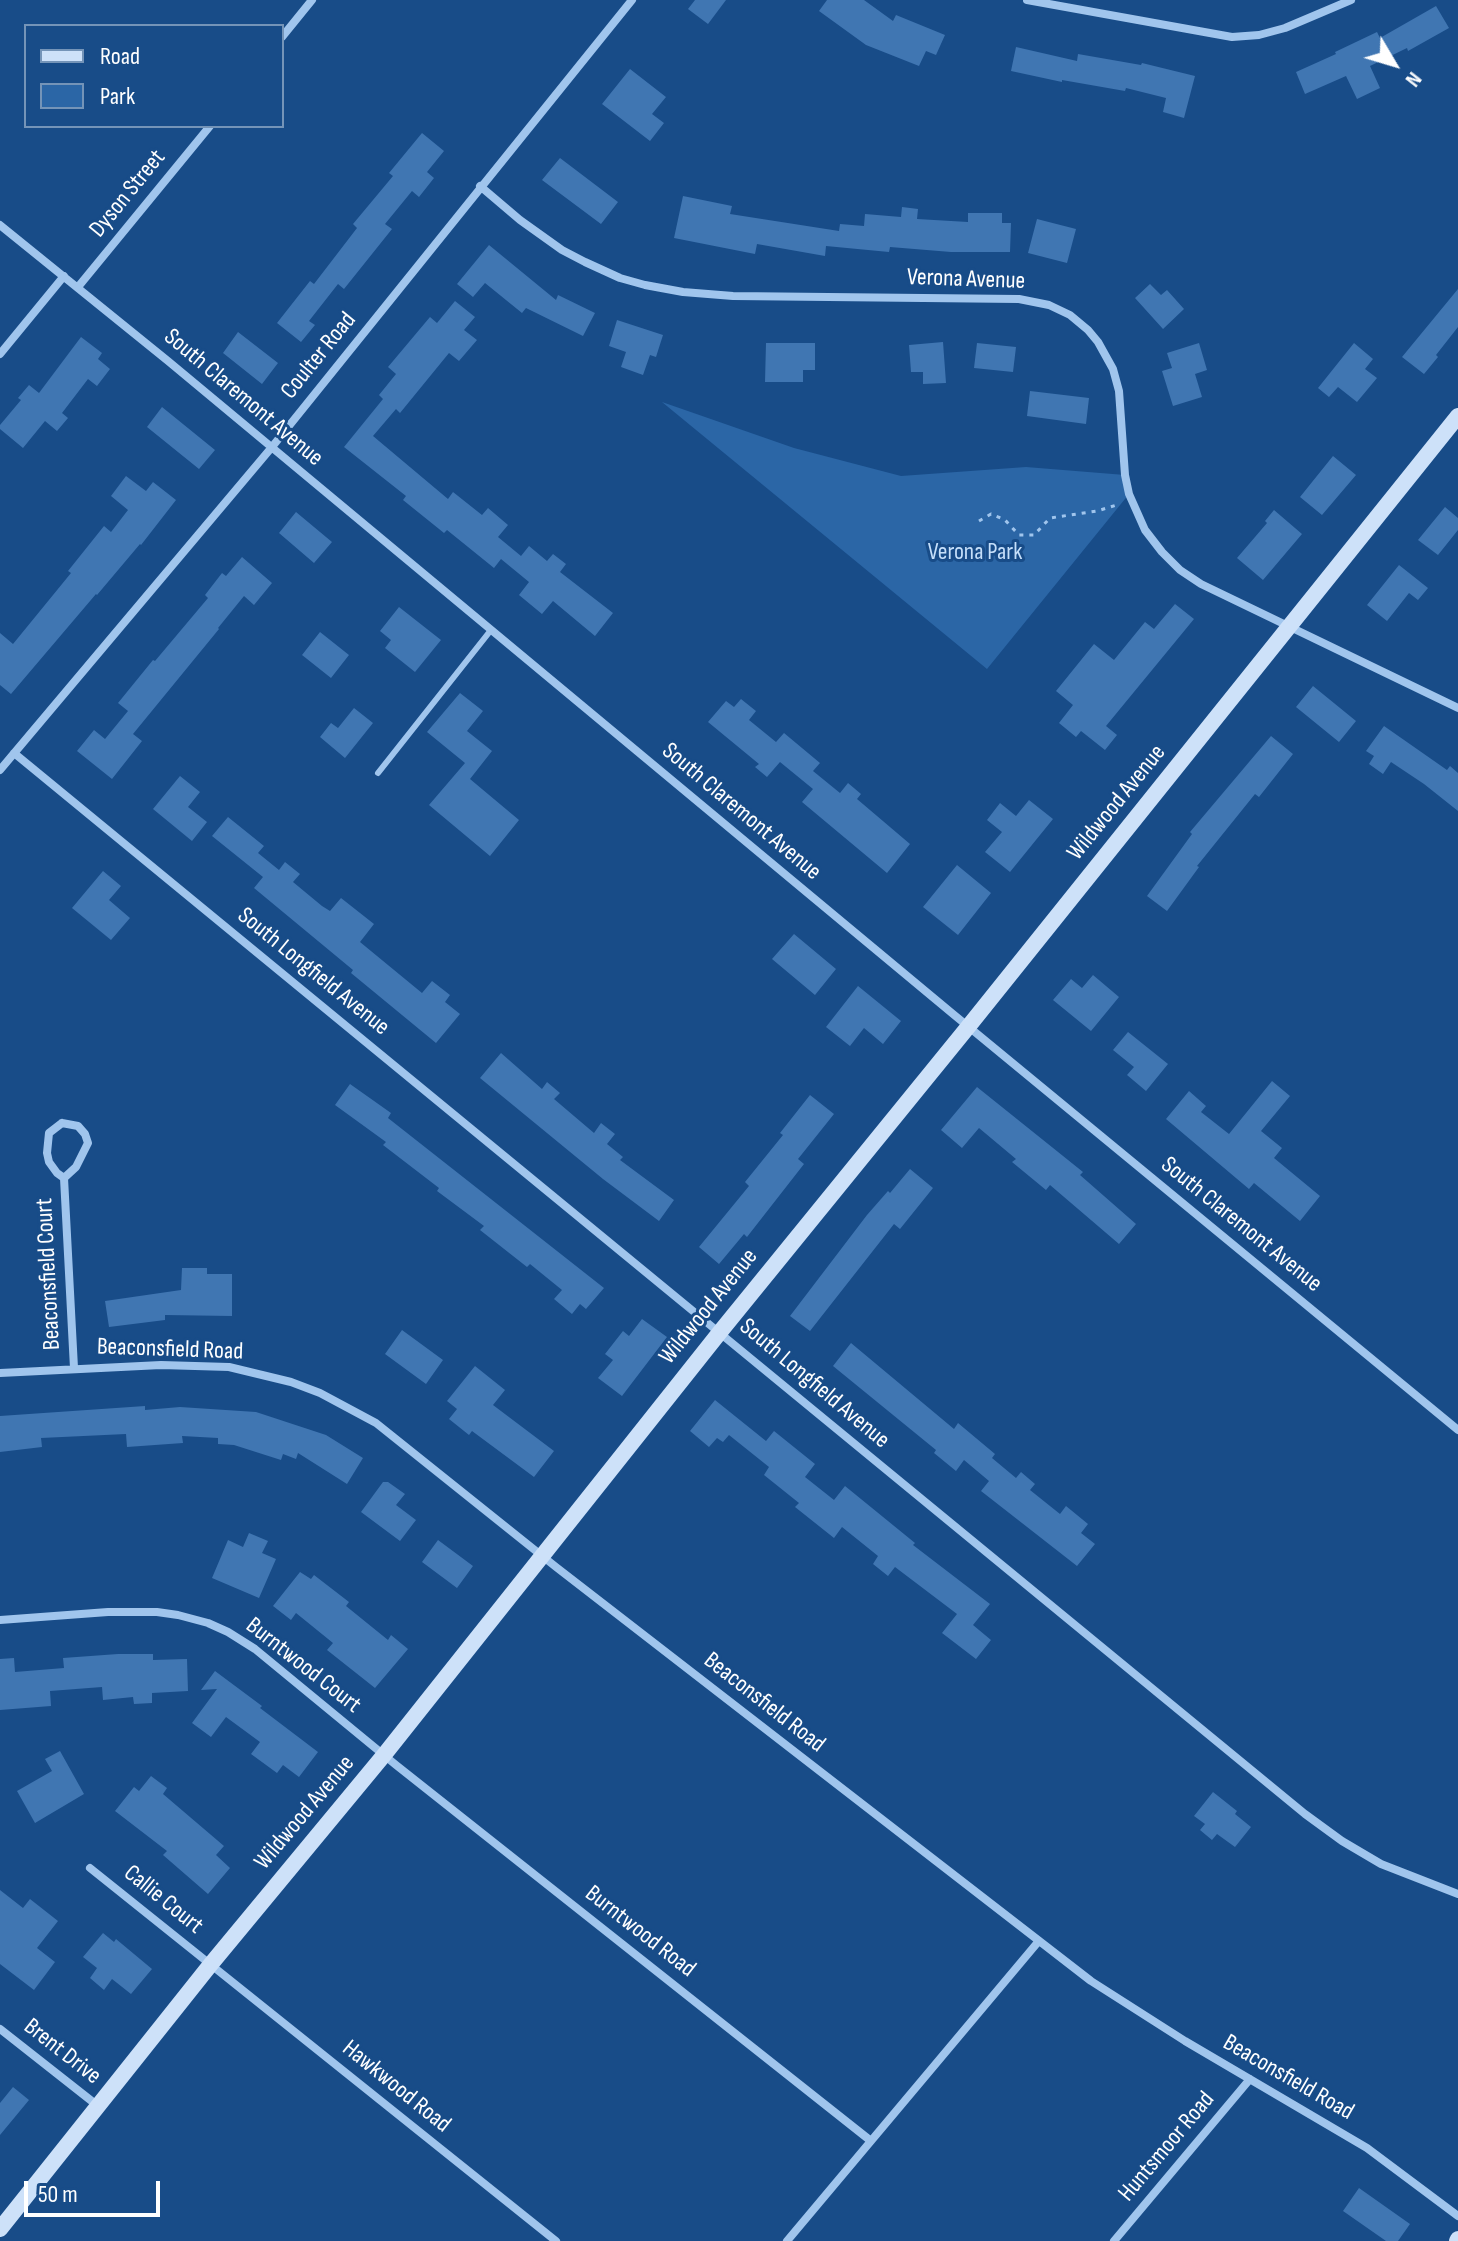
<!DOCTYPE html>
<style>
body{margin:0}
#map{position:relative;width:1458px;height:2241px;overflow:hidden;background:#184c88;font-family:"Sofia Sans Condensed",sans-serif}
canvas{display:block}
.legend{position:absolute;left:24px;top:24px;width:260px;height:104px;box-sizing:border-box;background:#184c88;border:2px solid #7494b8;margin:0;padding:10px 14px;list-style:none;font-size:24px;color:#fff}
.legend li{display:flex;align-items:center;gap:16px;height:40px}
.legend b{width:40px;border:2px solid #7494b8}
.north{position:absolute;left:1354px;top:24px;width:80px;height:80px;-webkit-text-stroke:6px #184c88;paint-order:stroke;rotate:128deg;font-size:22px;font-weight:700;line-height:32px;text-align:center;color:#fff}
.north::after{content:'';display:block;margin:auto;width:28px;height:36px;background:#fff;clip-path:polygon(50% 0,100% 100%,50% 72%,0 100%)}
.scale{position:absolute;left:24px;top:2181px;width:136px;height:36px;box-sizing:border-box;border:4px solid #fff;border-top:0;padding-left:10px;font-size:24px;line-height:28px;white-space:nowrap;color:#fff;-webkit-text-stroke:6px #184c88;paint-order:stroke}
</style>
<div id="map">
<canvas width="1458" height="2241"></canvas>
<ul class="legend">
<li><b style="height:10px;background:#cde1f9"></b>Road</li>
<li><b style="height:22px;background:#2b66a6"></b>Park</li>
</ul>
<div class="north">N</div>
<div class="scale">50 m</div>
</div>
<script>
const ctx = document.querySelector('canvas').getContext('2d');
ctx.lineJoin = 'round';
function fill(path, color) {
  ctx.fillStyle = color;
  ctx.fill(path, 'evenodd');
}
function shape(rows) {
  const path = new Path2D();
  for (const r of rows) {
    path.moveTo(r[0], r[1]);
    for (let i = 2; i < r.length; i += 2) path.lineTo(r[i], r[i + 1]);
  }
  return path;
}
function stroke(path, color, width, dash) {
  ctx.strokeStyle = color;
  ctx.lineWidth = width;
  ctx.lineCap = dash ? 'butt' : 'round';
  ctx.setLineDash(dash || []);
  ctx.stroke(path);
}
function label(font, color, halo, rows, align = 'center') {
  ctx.font = font + ' "Sofia Sans Condensed",sans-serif';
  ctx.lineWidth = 6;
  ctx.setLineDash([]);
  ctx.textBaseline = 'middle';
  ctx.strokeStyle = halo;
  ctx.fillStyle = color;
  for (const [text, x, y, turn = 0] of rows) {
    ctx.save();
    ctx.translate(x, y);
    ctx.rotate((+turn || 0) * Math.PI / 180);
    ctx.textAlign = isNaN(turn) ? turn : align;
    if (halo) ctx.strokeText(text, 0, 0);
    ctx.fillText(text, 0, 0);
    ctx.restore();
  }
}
fill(shape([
 [662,402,794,448,901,476,1026,467,1125,475,1129,494,987,669]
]), '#2b66a6');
fill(shape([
 [695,0,726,0,708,24,688,9],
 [827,0,864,0,893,21,896,15,945,35,936,55,926,51,919,66,866,45,819,11],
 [1436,6,1449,28,1408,51,1407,48,1370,66,1380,88,1357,99,1346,76,1305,94,1296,72,1336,54,1335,52,1377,32,1380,38],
 [1016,47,1077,61,1078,54,1141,65,1142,63,1195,76,1184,118,1163,112,1166,98,1126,88,1125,91,1062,80,1062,82,1011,71],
 [630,69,666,97,652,114,664,123,650,141,602,104],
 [422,133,444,151,427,172,434,178,419,197,412,191,385,224,392,229,344,289,338,284,309,321,315,325,301,342,277,323,310,281,314,284,357,228,353,224,393,176,389,173],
 [560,158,618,202,601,224,542,180],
 [683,196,732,206,730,214,839,231,840,224,864,226,865,214,901,217,902,207,918,209,917,219,968,222,968,213,1002,213,1002,223,1011,223,1010,252,951,252,890,247,889,252,826,246,825,256,757,244,755,254,674,238],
 [1037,219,1076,229,1067,263,1028,253],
 [489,245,556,300,558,295,595,313,583,336,526,308,522,313,485,283,473,297,457,284],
 [1150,284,1161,295,1167,290,1184,309,1163,329,1135,298],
 [1458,289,1458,327,1436,355,1438,357,1424,374,1402,357],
 [455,301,475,317,464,330,477,340,459,361,449,353,400,413,396,409,373,436,448,499,453,492,482,515,488,508,508,525,498,537,521,556,529,546,547,561,553,554,566,564,560,572,613,613,595,636,553,601,542,614,519,595,529,582,501,559,494,568,447,530,444,533,403,500,406,496,344,447,383,399,379,395,396,374,388,367,430,317,437,323],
 [617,320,663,335,656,357,650,355,643,375,621,367,626,352,609,346],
 [238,332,278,363,262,384,223,353],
 [81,337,102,353,98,359,110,369,97,386,88,379,62,413,68,418,57,431,45,421,23,448,0,429,0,425,21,400,18,398,29,385,39,393],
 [943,342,946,383,923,384,923,372,911,372,909,345],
 [766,343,815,343,815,370,803,370,803,382,765,382],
 [977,343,1016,347,1013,372,974,368],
 [1199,343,1207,370,1195,374,1202,397,1173,406,1162,371,1172,368,1167,353],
 [1354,343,1373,359,1365,369,1377,378,1357,402,1338,387,1329,397,1318,388],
 [1030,391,1089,398,1086,424,1027,416],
 [162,407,215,450,199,469,147,427],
 [1333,456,1356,475,1322,515,1300,497],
 [126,476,146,491,153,482,176,500,141,545,140,544,97,595,96,594,11,694,0,685,0,633,13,644,71,573,68,571,104,526,111,532,128,510,111,496],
 [1445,507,1458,518,1458,530,1438,555,1418,540],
 [1274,510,1302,534,1263,580,1237,558,1267,523,1265,521],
 [296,512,332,542,314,563,279,533],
 [242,557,272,583,254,605,244,596,218,628,219,629,133,734,142,741,112,779,77,751,94,730,105,739,128,711,118,703,153,660,155,661,208,598,205,595,222,573,226,576],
 [1399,565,1428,588,1418,600,1409,593,1387,621,1367,605],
 [1175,604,1194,619,1106,726,1117,735,1105,750,1081,731,1076,737,1059,723,1073,705,1056,691,1094,644,1114,660,1145,622,1154,629],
 [399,607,441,640,415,672,385,648,391,640,380,631],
 [320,632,349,655,331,678,302,655],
 [1313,686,1356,721,1339,742,1296,707],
 [460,693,483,711,467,731,492,751,470,779,519,820,490,856,429,805,465,763,427,732],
 [741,699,756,711,749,720,776,742,784,733,820,763,813,771,840,793,848,783,861,794,857,799,910,844,887,873,802,802,813,789,780,762,767,777,755,767,759,764,708,722,726,701,734,707],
 [354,708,373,723,345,758,320,737,331,723,338,728],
 [1384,726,1447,770,1450,766,1458,773,1458,811,1424,784,1391,762,1383,774,1369,764,1374,756,1366,751],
 [1271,736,1293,754,1259,797,1255,794,1197,866,1199,867,1167,911,1147,896,1192,834,1190,832],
 [180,776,200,792,188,807,207,822,192,841,153,809],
 [1029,800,1053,819,1010,872,985,852,1002,832,987,820,1000,803,1016,816],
 [228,817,264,846,258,853,279,870,285,862,300,874,293,882,322,906,330,911,341,898,374,924,360,942,422,993,432,981,450,995,445,1002,460,1014,436,1043,351,973,353,970,254,888,263,877,212,836],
 [957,865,991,893,958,935,923,907],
 [103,871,121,886,109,900,130,918,111,940,72,908],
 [794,934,836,969,815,995,772,959],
 [1093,975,1119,997,1091,1031,1053,1000,1071,979,1082,988],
 [858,986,901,1021,883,1044,864,1028,850,1046,826,1027],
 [1128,1032,1168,1064,1146,1091,1127,1075,1134,1067,1113,1050],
 [501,1053,542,1089,547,1082,560,1093,554,1099,594,1133,601,1123,615,1134,607,1144,623,1157,620,1160,674,1200,659,1221,603,1179,480,1078],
 [1272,1081,1290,1096,1261,1131,1282,1148,1274,1158,1320,1196,1300,1221,1254,1183,1249,1189,1166,1119,1189,1091,1206,1106,1201,1112,1229,1134],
 [350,1084,391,1113,388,1118,604,1288,586,1309,580,1304,572,1314,554,1299,562,1290,530,1264,527,1267,480,1230,484,1226,437,1191,439,1188,383,1145,386,1142,335,1105],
 [977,1087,1083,1172,1080,1175,1136,1224,1119,1244,1050,1185,1046,1190,1012,1162,1016,1159,979,1128,962,1148,941,1130],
 [810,1095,834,1114,798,1159,804,1164,747,1237,744,1234,719,1264,699,1247,749,1186,745,1182,783,1135,780,1133],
 [910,1169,933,1188,900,1229,894,1224,810,1331,790,1316,867,1215,888,1191,890,1193],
 [182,1268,207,1268,207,1274,232,1274,232,1316,165,1315,165,1320,109,1327,105,1301,181,1290],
 [642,1319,667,1337,622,1396,598,1378,613,1360,605,1354,623,1331,629,1336],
 [402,1330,443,1360,426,1384,385,1354],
 [851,1343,954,1429,958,1423,995,1454,992,1458,1016,1478,1021,1472,1035,1484,1030,1490,1060,1514,1066,1506,1088,1524,1081,1533,1095,1544,1077,1566,981,1491,989,1481,964,1460,956,1471,934,1453,936,1450,833,1366],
 [475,1366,505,1390,493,1405,554,1451,534,1477,472,1431,469,1435,449,1419,457,1409,447,1401],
 [715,1400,766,1441,774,1431,815,1464,805,1477,834,1500,845,1486,915,1543,913,1545,990,1604,973,1625,991,1640,976,1659,942,1633,957,1614,895,1567,888,1576,873,1564,878,1556,842,1527,834,1538,795,1507,799,1503,764,1475,769,1467,729,1435,723,1442,717,1438,709,1447,690,1431],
 [145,1406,145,1410,180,1407,256,1412,326,1435,363,1458,347,1484,298,1453,296,1459,283,1454,281,1460,234,1445,218,1444,218,1438,182,1436,183,1443,127,1447,126,1434,41,1438,42,1447,0,1452,0,1416],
 [383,1482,388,1482,405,1494,396,1505,416,1520,400,1541,361,1512],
 [249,1533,268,1541,262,1553,276,1559,259,1598,212,1578,228,1540,243,1547],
 [438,1540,473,1566,457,1588,422,1562],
 [300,1572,311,1579,314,1575,349,1602,346,1606,388,1640,391,1635,408,1649,375,1688,327,1650,333,1643,296,1613,291,1620,273,1606],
 [118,1654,153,1654,153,1660,187,1659,188,1691,152,1693,152,1703,134,1704,133,1697,103,1700,102,1687,50,1691,51,1706,0,1710,0,1659,14,1658,15,1672,64,1668,63,1658],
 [215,1671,262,1706,260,1708,318,1752,299,1777,283,1765,277,1773,251,1754,260,1742,226,1717,211,1737,192,1723,217,1689,201,1690],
 [60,1751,84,1794,35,1823,17,1791,52,1771,45,1759],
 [151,1776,167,1788,163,1794,224,1846,216,1855,230,1868,208,1894,163,1855,167,1851,115,1811,134,1787,139,1791],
 [1213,1792,1237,1811,1235,1814,1251,1827,1235,1847,1217,1834,1212,1840,1200,1830,1205,1824,1194,1816],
 [0,1890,23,1908,30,1899,58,1921,37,1948,55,1962,34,1990,0,1964],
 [103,1933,114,1942,116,1939,152,1969,131,1994,112,1979,104,1990,90,1978,97,1968,83,1957],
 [13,2087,29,2100,0,2135,0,2103],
 [1359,2188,1410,2224,1398,2241,1386,2241,1343,2211]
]), '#4076b2');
stroke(shape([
 [979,521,991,514,1005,520,1019,535,1034,535,1050,518,1097,511,1120,504]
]), '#a0c5ed', 3, [4, 6]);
stroke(shape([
 [378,773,491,630]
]), '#a0c5ed', 6);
stroke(shape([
 [1027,0,1232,37,1259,35,1285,28,1351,0],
 [282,37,312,0],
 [480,186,520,220,562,250,585,262,620,278,645,285,683,292,733,296,1019,299,1049,305,1070,315,1088,330,1098,342,1113,369,1119,391,1125,475,1129,494,1145,530,1162,552,1180,570,1201,584,1458,708],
 [0,225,168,361,953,1014,1458,1430],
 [78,287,210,126],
 [0,354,64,276],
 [14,753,1305,1814,1342,1841,1381,1864,1458,1894],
 [0,770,272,447,632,0],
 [62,1123,78,1126,85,1134,88,1143,76,1167,64,1178,57,1173,49,1162,47,1153,49,1133,62,1123],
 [64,1178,74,1368],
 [0,1373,161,1365,229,1367,291,1382,320,1393,376,1423,556,1567,1091,1981,1185,2041,1367,2148,1458,2216],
 [0,1620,108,1612,157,1612,178,1615,208,1623,228,1632,255,1649,396,1765,871,2141],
 [90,1868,556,2241],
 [0,2029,98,2106],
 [787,2241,1038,1942],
 [1114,2241,1250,2079]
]), '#a0c5ed', 8);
stroke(shape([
 [0,2229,211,1964,384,1755,720,1332,968,1027,1458,416],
 [1457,2241,1458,2239]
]), '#cde1f9', 16);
label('24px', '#fff', '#184c88', [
 ["Dyson Street",128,194,-51],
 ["Verona Avenue",966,280,2],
 ["Coulter Road",319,356,-51],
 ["South Claremont Avenue",243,398,40],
 ["Wildwood Avenue",1117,803,-51],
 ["South Claremont Avenue",741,812,40],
 ["South Longfield Avenue",313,972,39],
 ["South Claremont Avenue",1241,1225,39],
 ["Beaconsfield Court",49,1274,-93],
 ["Wildwood Avenue",709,1307,-51],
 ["Beaconsfield Road",170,1350,2],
 ["South Longfield Avenue",814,1384,40],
 ["Burntwood Court",303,1666,38],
 ["Beaconsfield Road",764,1703,38],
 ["Wildwood Avenue",305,1813,-50],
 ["Callie Court",163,1900,39],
 ["Burntwood Road",640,1932,38],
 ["Brent Drive",62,2052,38],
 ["Beaconsfield Road",1288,2078,30],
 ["Hawkwood Road",396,2087,39],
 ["Huntsmoor Road",1167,2147,-50]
]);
label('24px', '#c5dffa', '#184c88', [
 ["Verona Park",975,553]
]);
</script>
